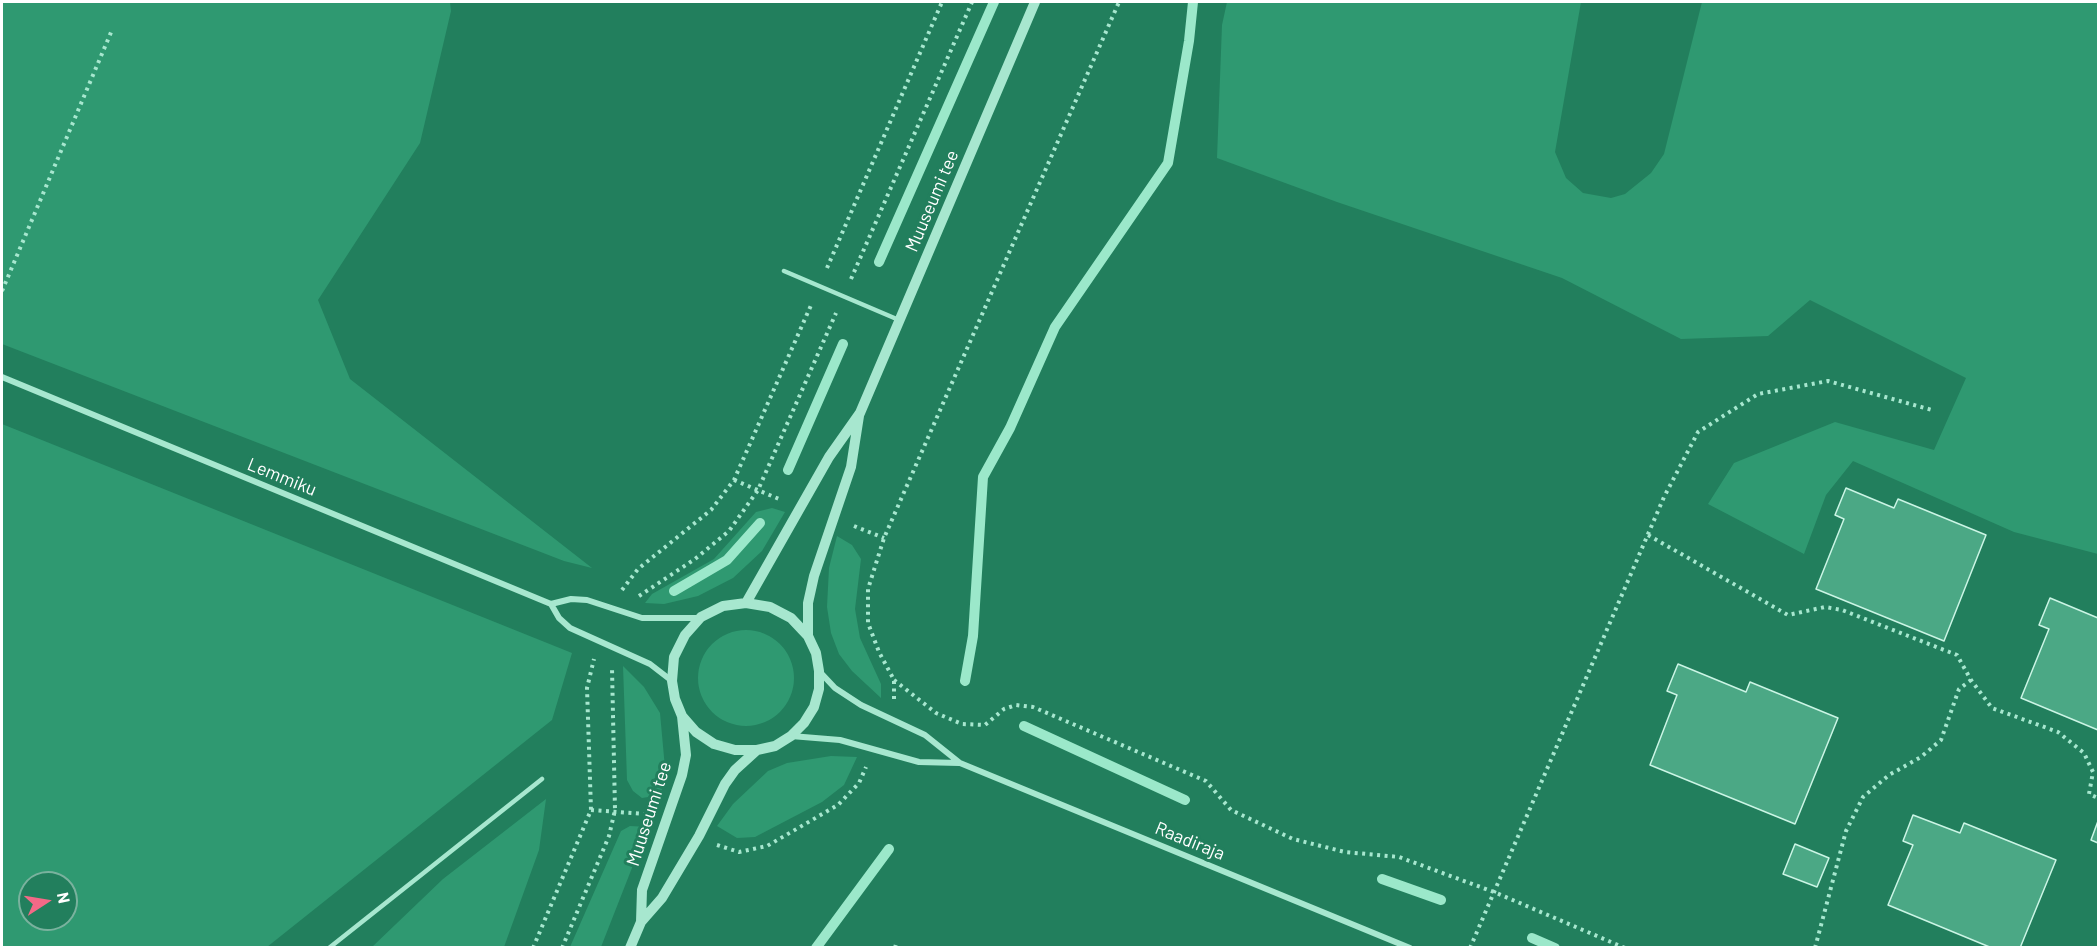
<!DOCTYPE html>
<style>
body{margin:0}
#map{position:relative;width:2100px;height:949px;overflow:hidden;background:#227f5d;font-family:Barlow,sans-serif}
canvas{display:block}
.frame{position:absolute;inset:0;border:3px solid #fff;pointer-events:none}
.north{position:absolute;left:18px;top:871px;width:60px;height:60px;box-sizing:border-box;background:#227f5d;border:2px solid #7ab29e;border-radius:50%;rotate:78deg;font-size:16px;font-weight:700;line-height:24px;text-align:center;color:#fff}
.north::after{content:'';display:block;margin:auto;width:21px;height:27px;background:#f36987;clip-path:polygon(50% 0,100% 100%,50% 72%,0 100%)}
</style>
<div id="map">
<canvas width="2100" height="949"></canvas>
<div class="frame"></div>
<div class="north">N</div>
</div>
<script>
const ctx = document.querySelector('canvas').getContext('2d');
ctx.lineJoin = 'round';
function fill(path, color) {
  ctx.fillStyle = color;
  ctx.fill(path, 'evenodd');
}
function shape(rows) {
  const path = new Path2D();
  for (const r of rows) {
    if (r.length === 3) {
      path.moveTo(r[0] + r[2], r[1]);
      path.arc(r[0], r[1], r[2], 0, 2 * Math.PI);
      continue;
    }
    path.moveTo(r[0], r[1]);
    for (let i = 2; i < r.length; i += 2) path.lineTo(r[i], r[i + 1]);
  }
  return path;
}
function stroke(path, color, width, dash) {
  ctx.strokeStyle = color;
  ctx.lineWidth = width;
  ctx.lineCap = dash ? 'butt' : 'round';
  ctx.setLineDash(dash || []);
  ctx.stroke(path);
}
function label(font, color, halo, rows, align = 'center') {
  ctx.font = font + ' Barlow,sans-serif';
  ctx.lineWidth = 6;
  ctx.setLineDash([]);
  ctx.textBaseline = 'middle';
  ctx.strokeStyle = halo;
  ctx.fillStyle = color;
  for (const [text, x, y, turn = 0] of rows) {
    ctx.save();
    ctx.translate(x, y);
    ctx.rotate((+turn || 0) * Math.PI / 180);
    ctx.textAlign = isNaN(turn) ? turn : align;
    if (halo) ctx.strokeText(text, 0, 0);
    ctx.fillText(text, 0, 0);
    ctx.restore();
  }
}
fill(shape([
 [2,2,450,2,451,11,420,143,318,300,350,379,592,568,564,561,2,344],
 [1227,2,1581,2,1555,152,1566,178,1583,193,1611,198,1625,194,1651,173,1664,154,1702,2,2098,2,2098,554,2014,532,1853,461,1826,495,1804,554,1708,504,1734,463,1835,422,1934,450,1966,378,1810,300,1768,336,1681,339,1562,278,1337,202,1217,158,1222,25],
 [2,424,572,653,552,720,267,947,2,947],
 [30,883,66,883,66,919,30,919],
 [772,508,785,512,762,551,733,578,698,596,664,604,645,603,652,594,714,559,756,512],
 [837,536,852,545,861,559,855,609,860,638,881,684,881,698,852,671,839,654,831,633,827,607,829,568],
 [746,678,48],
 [623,666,644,687,660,713,665,768,661,795,642,798,633,791,627,780],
 [831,756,857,757,844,785,822,802,755,837,737,838,717,826,733,804,768,771,787,763],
 [546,799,539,850,504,947,372,947,443,879],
 [630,826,648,827,601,947,570,947,621,831]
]), '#2f9971');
stroke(shape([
 [879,262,994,2],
 [788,470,843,344],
 [674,591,727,560,760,523],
 [965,681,973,636,983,477,1010,428,1055,327,1168,163,1189,41,1193,2],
 [1024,726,1185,800],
 [1382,879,1441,900],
 [1532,938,1555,948],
 [816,948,889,849]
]), '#9be8ca', 10);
const building = shape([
 [1846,488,1894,508,1898,499,1986,535,1944,641,1816,589,1844,519,1835,515,1846,488],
 [2050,598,2098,618,2098,730,2021,698,2049,629,2039,625,2050,598],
 [1678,664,1746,692,1750,682,1838,718,1795,824,1650,765,1677,695,1667,691,1678,664],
 [1913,815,1960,833,1964,823,2056,860,2020,948,1992,948,1888,905,1913,845,1903,841,1913,815],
 [2098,821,2098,843,2091,840,2098,821],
 [1795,844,1829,858,1817,887,1783,874,1795,844]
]);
fill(building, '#4ba885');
stroke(building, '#cbf5e5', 1.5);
stroke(shape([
 [827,268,942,2],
 [851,279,972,2],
 [2,291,112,30],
 [734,480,779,499],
 [854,526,884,538],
 [1648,535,1788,615,1825,607,1842,610,1957,655,1971,680,1992,708,2058,732,2084,753,2093,772,2089,794,2098,798],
 [622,590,638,569,711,510,734,480,812,303],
 [639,596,695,559,729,531,758,490,836,313],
 [894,680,936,713,962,724,985,725,1004,709,1016,705,1033,707,1206,781,1231,810,1293,839,1345,852,1399,857,1494,892,1625,948],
 [894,699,894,680,879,652,868,623,868,589,884,538,1119,2],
 [591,810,645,814],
 [717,845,739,852,767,846,838,805,859,783,866,767],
 [533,948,591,810,587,688,594,659],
 [562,948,609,836,615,810,612,668],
 [895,948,896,944],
 [1470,948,1664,497,1698,432,1758,394,1828,381,1932,410],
 [1815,948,1846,831,1863,797,1889,775,1921,757,1941,740,1959,689,1971,680]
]), '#a7e7cf', 4, [3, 4.5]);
stroke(shape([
 [784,271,899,320],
 [329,948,542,779]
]), '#a7e7cf', 4.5);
stroke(shape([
 [2,377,551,604,559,618,570,628,650,664,672,681],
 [551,604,571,599,587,600,642,618,699,618],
 [819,671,835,688,861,705,925,735,960,763,1410,948],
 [791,736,840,740,919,762,959,763]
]), '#a7e7cf', 6);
stroke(shape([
 [746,603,829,457,860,413,1035,2],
 [808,636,808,603,814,576,851,467,859,416],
 [641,922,642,890,682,775,686,755,682,716,675,699,672,681,674,657,685,635,701,617,723,606,746,603,770,607,791,618,808,636,816,653,819,671,819,689,814,707,804,723,791,736,775,746,757,750,735,750,714,744,696,732,682,716],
 [630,948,641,922,662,898,699,836,725,784,735,770,757,750]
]), '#a7e7cf', 10);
label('18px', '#fff', '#227f5d', [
 ["Muuseumi tee",932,201,-67],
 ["Lemmiku",282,477,22],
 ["Muuseumi tee",649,814,-72],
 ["Raadiraja",1190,841,22]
]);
</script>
